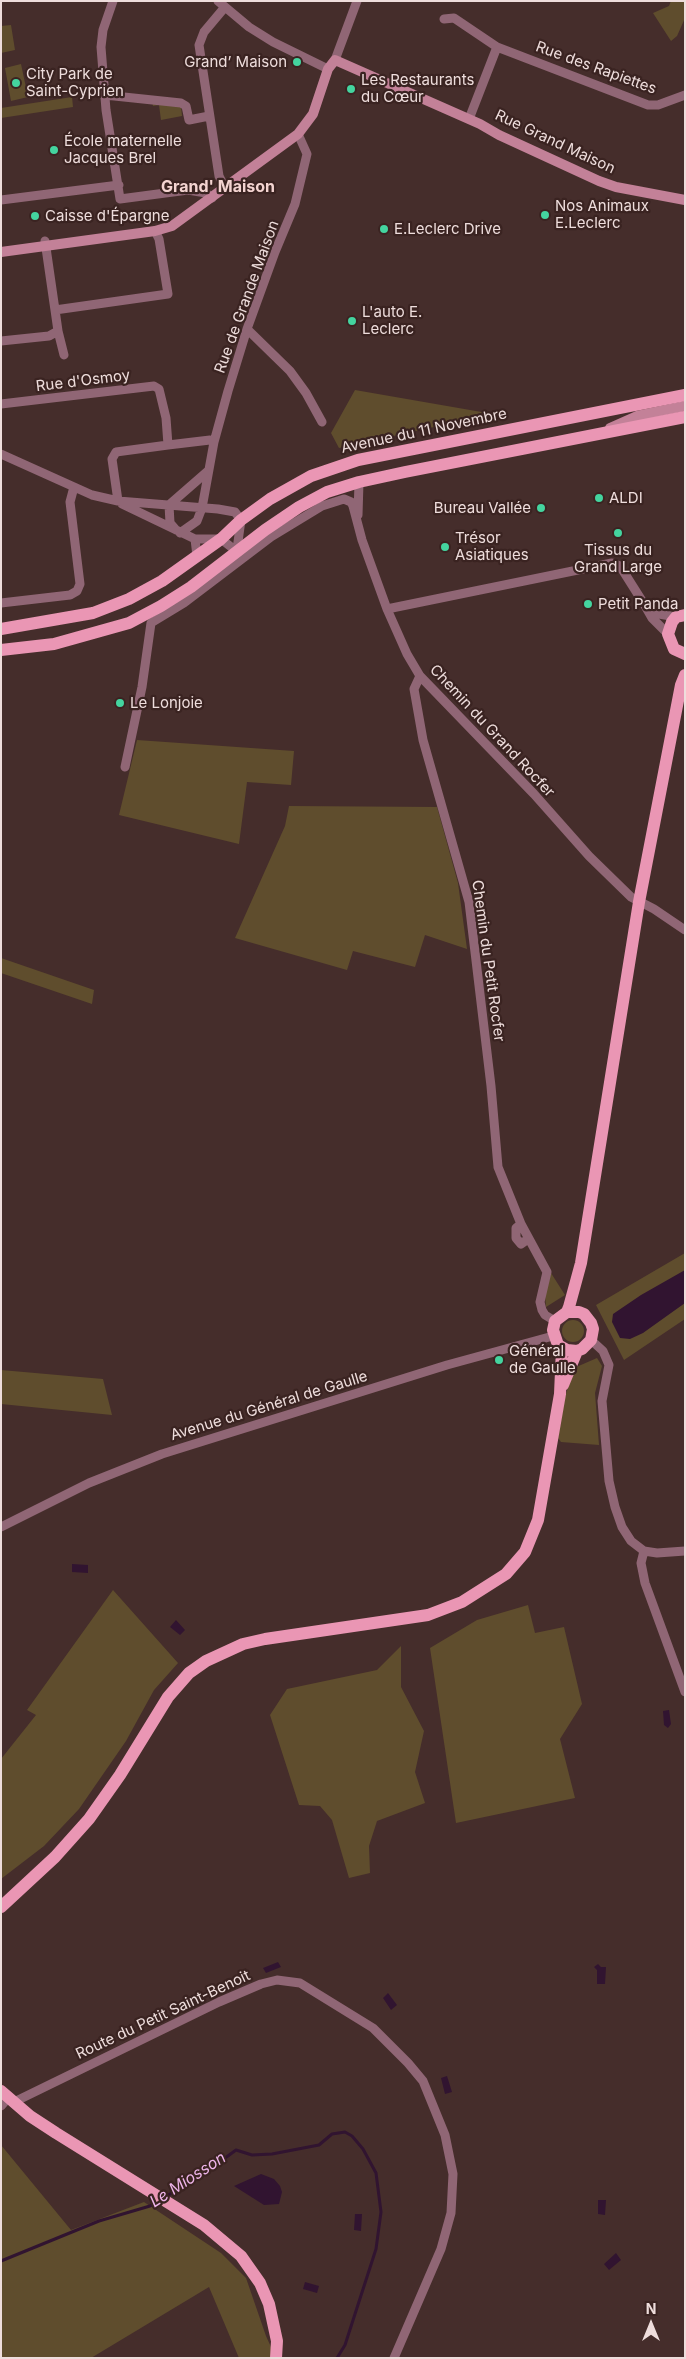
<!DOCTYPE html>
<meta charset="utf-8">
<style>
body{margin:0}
#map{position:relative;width:686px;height:2359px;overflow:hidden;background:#452d2b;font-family:Inter,sans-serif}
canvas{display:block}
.frame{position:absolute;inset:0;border:2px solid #eedddc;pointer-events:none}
.north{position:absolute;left:626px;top:2299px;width:50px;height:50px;-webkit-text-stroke:4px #3a2321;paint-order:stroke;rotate:0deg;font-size:14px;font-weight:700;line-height:20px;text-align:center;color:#eedddc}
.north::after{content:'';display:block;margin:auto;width:18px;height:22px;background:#eedddc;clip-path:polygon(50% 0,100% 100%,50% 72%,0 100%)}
</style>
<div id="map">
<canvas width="686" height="2359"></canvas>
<div class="frame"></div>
<div class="north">N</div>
</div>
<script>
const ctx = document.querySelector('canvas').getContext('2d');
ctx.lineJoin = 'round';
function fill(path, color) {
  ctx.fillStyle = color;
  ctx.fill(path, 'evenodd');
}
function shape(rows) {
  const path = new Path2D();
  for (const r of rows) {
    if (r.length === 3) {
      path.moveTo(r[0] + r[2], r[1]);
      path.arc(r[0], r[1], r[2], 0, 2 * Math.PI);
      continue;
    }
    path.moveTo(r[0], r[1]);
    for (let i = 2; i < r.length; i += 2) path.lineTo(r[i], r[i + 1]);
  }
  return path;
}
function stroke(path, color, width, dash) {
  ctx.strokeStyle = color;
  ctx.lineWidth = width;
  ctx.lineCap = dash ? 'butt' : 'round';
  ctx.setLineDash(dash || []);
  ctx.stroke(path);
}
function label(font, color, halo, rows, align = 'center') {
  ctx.font = font + ' Inter,sans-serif';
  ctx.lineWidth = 4.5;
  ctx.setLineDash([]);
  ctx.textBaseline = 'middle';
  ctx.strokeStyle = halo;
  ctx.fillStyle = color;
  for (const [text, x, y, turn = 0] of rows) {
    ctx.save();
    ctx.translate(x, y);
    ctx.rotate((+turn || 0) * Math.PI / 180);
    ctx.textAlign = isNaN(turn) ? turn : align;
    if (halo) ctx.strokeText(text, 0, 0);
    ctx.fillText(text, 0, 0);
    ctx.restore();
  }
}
fill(shape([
 [671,1,685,1,685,18,677,36,671,41,653,13,669,6],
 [11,25,15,50,1,53,1,26],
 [21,64,28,97,11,101,5,68],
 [72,97,73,107,1,118,1,108],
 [152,102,181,106,182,116,161,120,159,105,153,106],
 [355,390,493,414,339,448,331,433],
 [137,740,294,751,291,785,247,782,239,844,119,815],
 [289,806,437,807,458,883,467,949,425,935,415,967,353,951,347,970,235,938,285,826],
 [1,958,94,990,92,1004,1,973],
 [685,1253,685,1319,624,1360,596,1305],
 [551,1273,565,1295,546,1307,545,1296],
 [573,1331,11],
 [597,1358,602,1366,595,1393,599,1445,561,1442,558,1438,565,1397,574,1368],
 [1,1370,103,1379,112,1415,1,1404],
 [113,1590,178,1663,154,1690,126,1741,79,1809,44,1846,1,1879,1,1759,36,1715,27,1710],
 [528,1605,535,1633,564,1627,582,1704,560,1739,575,1798,456,1823,430,1648,477,1620],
 [401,1646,401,1687,424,1731,415,1772,425,1803,377,1821,369,1846,370,1873,349,1878,332,1820,320,1806,299,1805,270,1715,287,1689,377,1670],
 [1,2145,71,2230,144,2202,221,2253,246,2278,266,2336,276,2358,239,2358,209,2287,91,2358,1,2358]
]), '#5f4d2d');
fill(shape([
 [685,1270,685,1303,643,1333,630,1339,620,1338,612,1322,613,1314,641,1295],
 [72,1564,88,1565,88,1573,72,1572],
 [176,1620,185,1630,180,1635,170,1627],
 [669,1710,671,1724,668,1728,664,1725,663,1711],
 [278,1962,281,1967,266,1973,263,1968],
 [598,1964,601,1967,606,1967,605,1984,597,1984,597,1970,594,1967],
 [388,1993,397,2005,391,2010,383,1998],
 [447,2076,452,2092,445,2094,441,2078],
 [261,2174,274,2179,280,2186,282,2192,279,2204,264,2205,234,2186],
 [598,2200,606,2200,605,2215,598,2214],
 [355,2214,362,2214,361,2231,354,2230],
 [616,2253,621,2260,609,2270,604,2264],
 [305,2282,319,2286,317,2293,303,2289]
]), '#311430');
stroke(shape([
 [165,2197,202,2175,236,2150,252,2155,272,2154,319,2145,332,2134,345,2132,352,2136,363,2149,376,2173,381,2212,376,2249,345,2345,337,2358],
 [1,2261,99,2221,150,2206,158,2201]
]), '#311430', 3);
stroke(shape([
 [113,1,103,30,101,47,106,110,120,199,188,190,206,193,212,198],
 [218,1,249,27,273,42,328,69],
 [444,19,454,18,497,47,469,119],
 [497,47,648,105,658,105,685,95],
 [335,60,357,1],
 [105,95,181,103,186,106,189,120,209,116],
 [225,188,219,176,199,45,204,32,225,7],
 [1,200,119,185],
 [45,241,55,310],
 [247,329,290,371,306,393,322,422],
 [58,331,64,355],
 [1,341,49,336,58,331,55,310,168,294,159,239,155,231],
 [1,404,154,386,159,389,166,418,168,445,116,452,112,459,118,501],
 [168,445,210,440,214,442],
 [1,454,92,495,118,501,218,509,235,512,241,520,237,549],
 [122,504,195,539,197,556],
 [358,515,359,482],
 [176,530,170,523,169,505,208,471],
 [180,533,197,521,202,508,214,442,228,391,247,329,275,252,295,204,307,154,298,134],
 [195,539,221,539,240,554],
 [1,603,70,595,77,591,80,584,70,502,74,487],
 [387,609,612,563,620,566,644,604],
 [668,634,652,618,644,604,659,614,676,617],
 [420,676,414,689,423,740,469,902,491,1086,498,1167,521,1224],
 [125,767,142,687,151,623,184,603,271,537,322,506,344,499,351,502,353,506,362,540,387,609,407,654,420,676,534,794,589,856,631,897,654,909,685,930],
 [528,1239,521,1244,516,1238,516,1228,521,1224,547,1272,540,1302,542,1310,545,1315,555,1321],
 [591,1340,603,1351,609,1365,602,1401,609,1481,615,1507,622,1527,631,1541,644,1551,657,1553,685,1551],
 [1,1527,89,1483,162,1454,447,1365,553,1336],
 [644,1551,641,1563,645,1583,685,1692],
 [14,2102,219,2002,261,1984,277,1980,300,1983,373,2028,408,2063,423,2081,445,2135,453,2174,451,2213,441,2249,394,2358],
 [1,2106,8,2098]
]), '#906675', 9);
stroke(shape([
 [1,252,155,231,172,226,298,134,313,114,328,69,335,60,480,124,499,135,599,181,616,187,685,200],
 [610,428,637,416,685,406]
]), '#c38198', 10);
stroke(shape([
 [685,615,676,617,672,622,668,634,674,649,685,654],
 [1,629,93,613,129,599,162,581,221,539,241,520,270,499,311,476,358,460,685,395],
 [1,650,54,644,129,623,161,606,191,587,265,530,299,507,327,492,359,482,405,472,685,417],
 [567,1312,579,1312,584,1314,591,1323,593,1329,591,1340,582,1349,577,1351,567,1350,558,1345,553,1330,555,1321,567,1312,569,1307,581,1263,639,902,681,685,685,675],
 [563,1385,577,1351],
 [1,1907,55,1857,89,1819,120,1775,168,1697,189,1673,206,1661,243,1644,265,1639,428,1615,462,1602,506,1574,525,1552,538,1520,560,1394,562,1348],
 [1,2091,30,2116,56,2133,204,2225,241,2256,260,2283,269,2304,277,2341,276,2358]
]), '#ea96b4', 12);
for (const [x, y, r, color] of [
 [297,62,5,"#44d49f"],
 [16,83,5,"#44d49f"],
 [351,89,5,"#44d49f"],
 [54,150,5,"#44d49f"],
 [545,215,5,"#44d49f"],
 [35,216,5,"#44d49f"],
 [384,229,5,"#44d49f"],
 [352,321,5,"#44d49f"],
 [599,498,5,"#44d49f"],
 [541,508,5,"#44d49f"],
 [618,533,5,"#44d49f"],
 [445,547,5,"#44d49f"],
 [588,604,5,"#44d49f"],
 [120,703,5,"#44d49f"],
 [499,1360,5,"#44d49f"]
]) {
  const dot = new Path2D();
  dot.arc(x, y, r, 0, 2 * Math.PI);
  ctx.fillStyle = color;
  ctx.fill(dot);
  stroke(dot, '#3a2321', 2);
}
label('15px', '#eedddc', '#3a2321', [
 ["Grand’ Maison",287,62,"right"],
 ["City Park de",26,74],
 ["Saint-Cyprien",26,91],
 ["Les Restaurants",361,80],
 ["du Cœur",361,97],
 ["École maternelle",64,141],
 ["Jacques Brel",64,158],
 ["Nos Animaux",555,206],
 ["E.Leclerc",555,223],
 ["Caisse d'Épargne",45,216],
 ["E.Leclerc Drive",394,229],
 ["L'auto E.",362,312],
 ["Leclerc",362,329],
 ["ALDI",609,498],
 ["Bureau Vallée",531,508,"right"],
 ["Trésor",455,538],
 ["Asiatiques",455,555],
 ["Tissus du",618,550,"center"],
 ["Grand Large",618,567,"center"],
 ["Petit Panda",598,604],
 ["Le Lonjoie",130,703],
 ["Général",509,1351],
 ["de Gaulle",509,1368]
], 'left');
label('15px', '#eedddc', '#3a2321', [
 ["Rue des Rapiettes",596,68,20],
 ["Rue Grand Maison",555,142,25],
 ["Rue de Grande Maison",247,297,-70],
 ["Rue d'Osmoy",83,381,-7],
 ["Avenue du 11 Novembre",424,431,-12],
 ["Chemin du Grand Rocfer",492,731,47],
 ["Chemin du Petit Rocfer",488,961,82],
 ["Avenue du Général de Gaulle",269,1406,-17],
 ["Route du Petit Saint-Benoit",163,2015,-25]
]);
label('bold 16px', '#f4d4d1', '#3a2321', [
 ["Grand' Maison",218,187]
]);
label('italic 16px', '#edb4e9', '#3a2321', [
 ["Le Miosson",188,2180,-33]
]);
</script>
